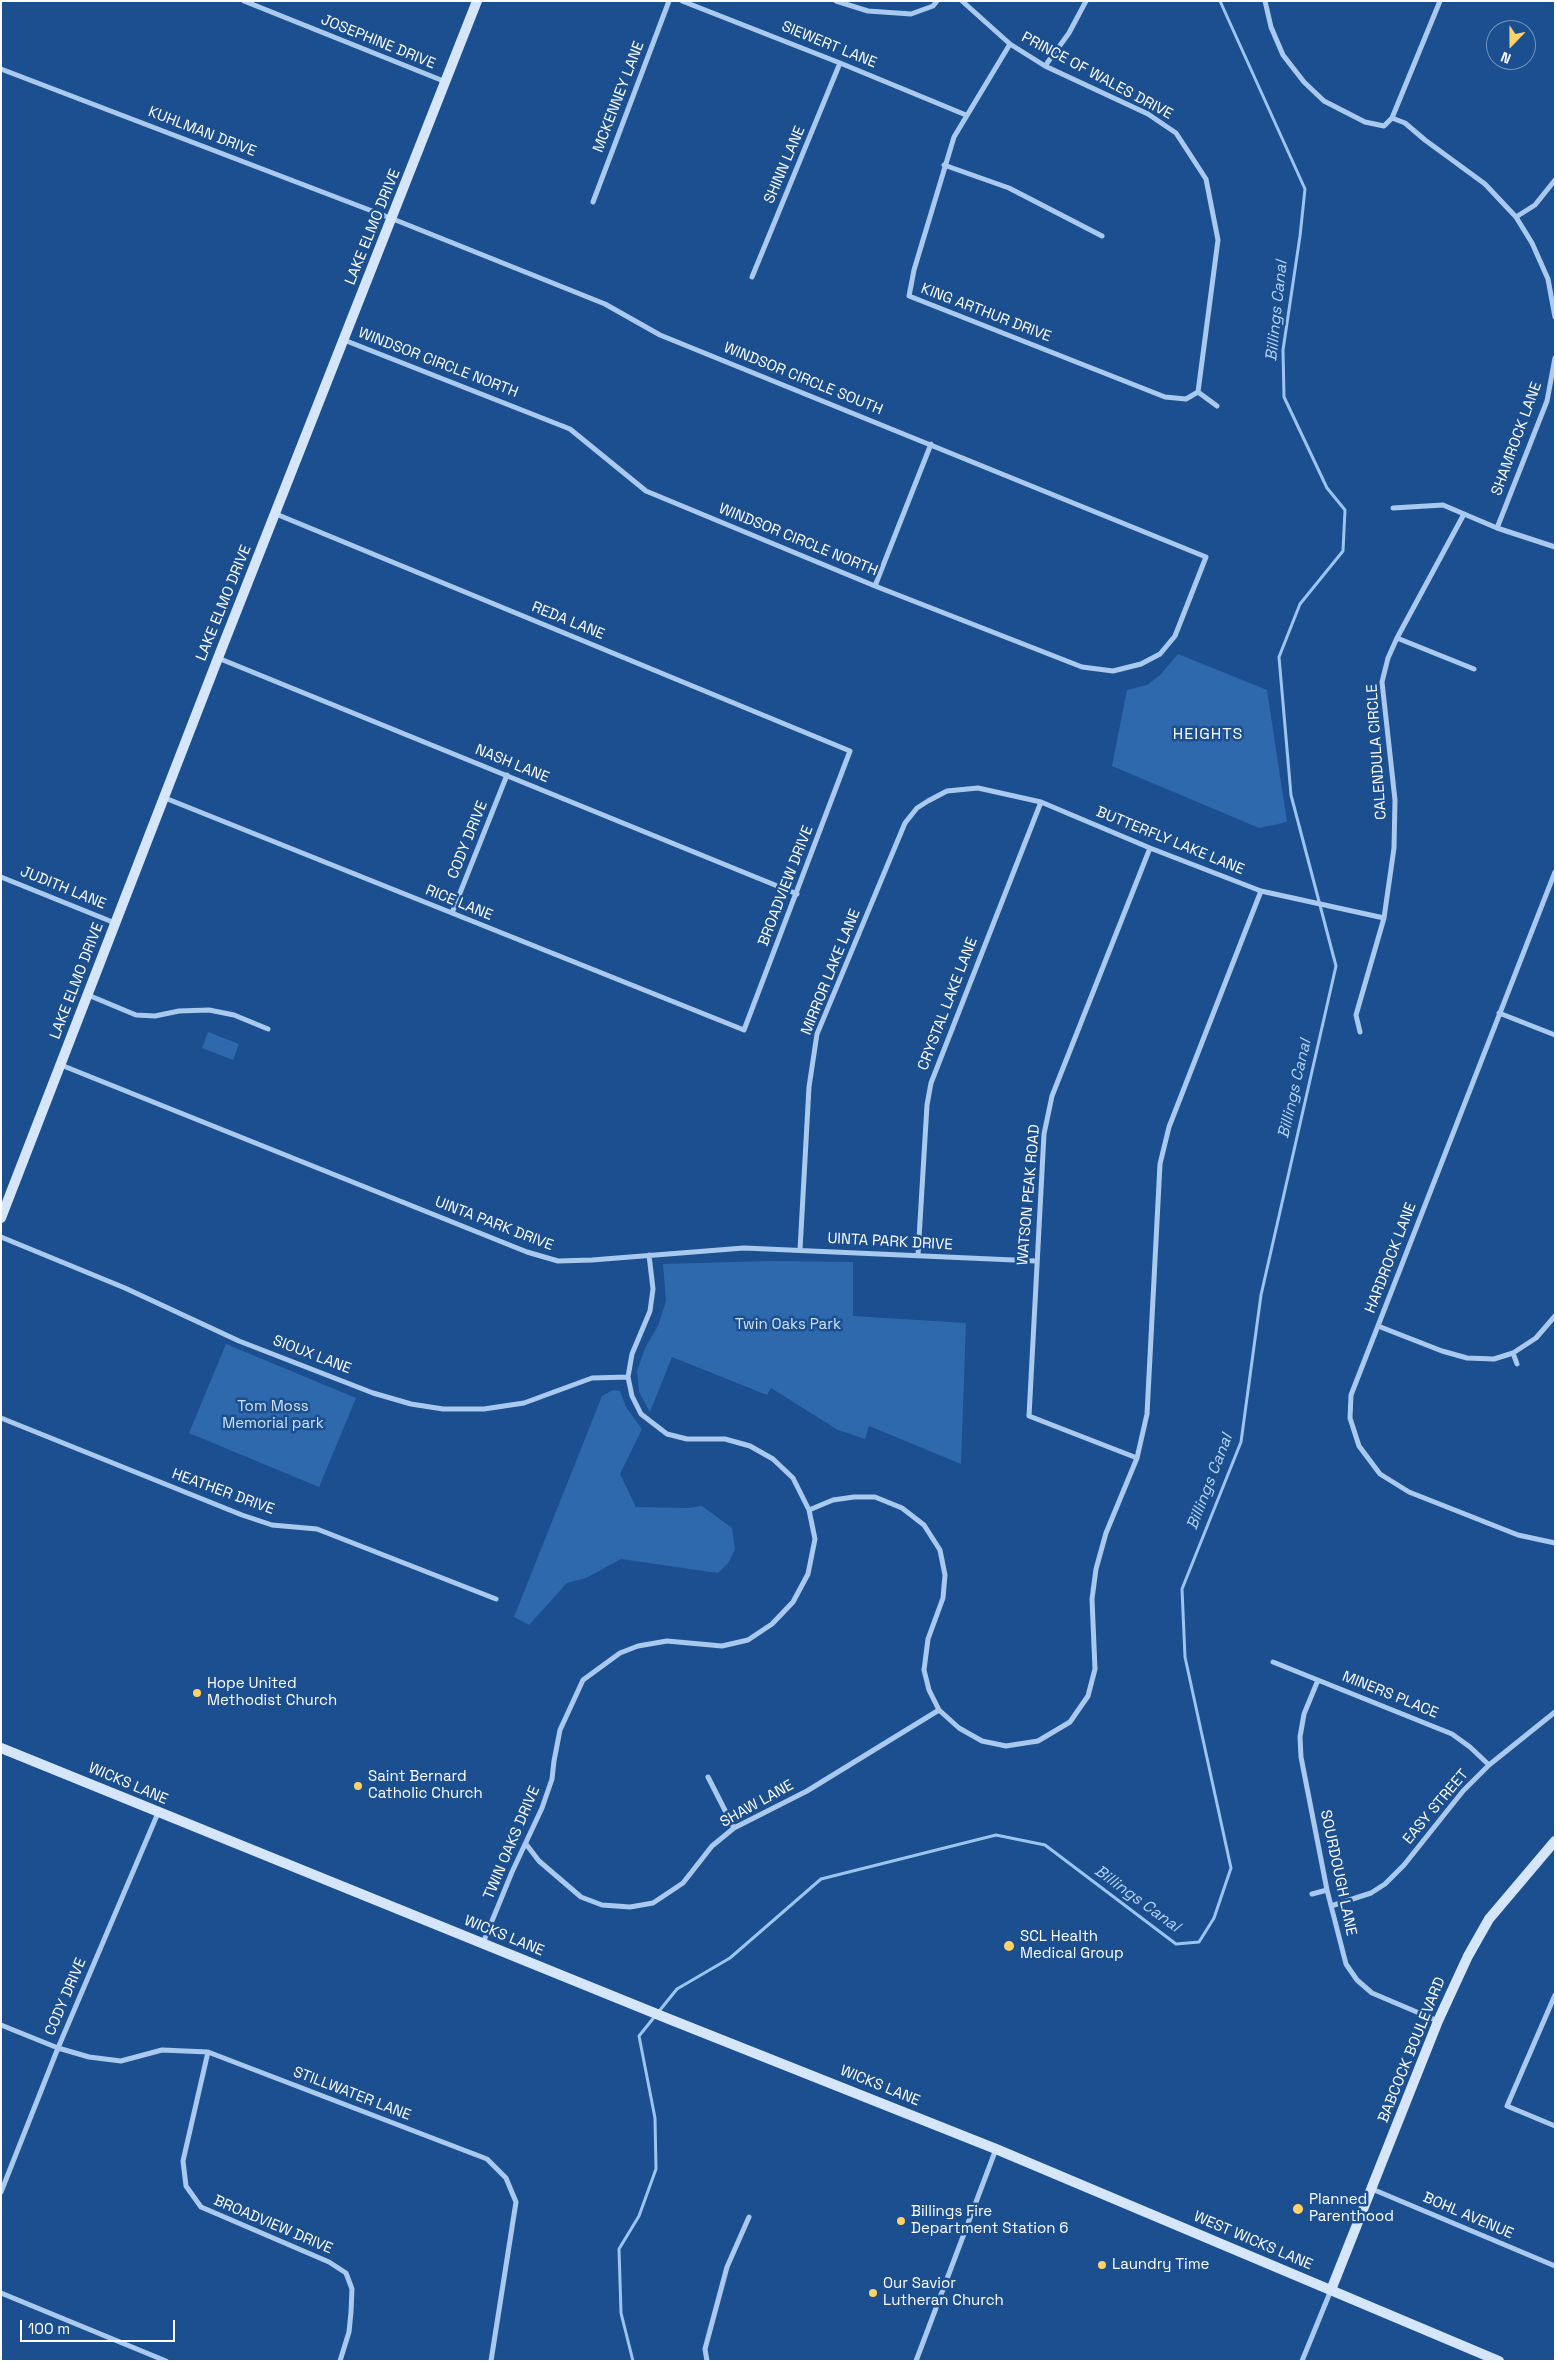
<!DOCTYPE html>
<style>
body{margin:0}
#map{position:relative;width:1556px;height:2362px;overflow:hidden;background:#1b4f8f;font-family:"Space Grotesk",sans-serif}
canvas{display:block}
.frame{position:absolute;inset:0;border:2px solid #fff;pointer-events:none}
.north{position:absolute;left:1486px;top:20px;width:50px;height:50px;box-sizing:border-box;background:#1b4f8f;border:1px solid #7695bc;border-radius:50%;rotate:202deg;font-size:14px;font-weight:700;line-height:20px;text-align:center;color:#fff}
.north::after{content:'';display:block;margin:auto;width:18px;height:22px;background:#ffd166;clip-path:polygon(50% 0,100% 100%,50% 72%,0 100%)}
.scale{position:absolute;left:20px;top:2320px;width:155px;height:22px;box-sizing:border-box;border:2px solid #fff;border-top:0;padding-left:6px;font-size:15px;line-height:18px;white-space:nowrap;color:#fff;-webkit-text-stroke:4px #1b4f8f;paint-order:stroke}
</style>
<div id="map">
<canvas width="1556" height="2362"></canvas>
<div class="frame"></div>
<div class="north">N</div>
<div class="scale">100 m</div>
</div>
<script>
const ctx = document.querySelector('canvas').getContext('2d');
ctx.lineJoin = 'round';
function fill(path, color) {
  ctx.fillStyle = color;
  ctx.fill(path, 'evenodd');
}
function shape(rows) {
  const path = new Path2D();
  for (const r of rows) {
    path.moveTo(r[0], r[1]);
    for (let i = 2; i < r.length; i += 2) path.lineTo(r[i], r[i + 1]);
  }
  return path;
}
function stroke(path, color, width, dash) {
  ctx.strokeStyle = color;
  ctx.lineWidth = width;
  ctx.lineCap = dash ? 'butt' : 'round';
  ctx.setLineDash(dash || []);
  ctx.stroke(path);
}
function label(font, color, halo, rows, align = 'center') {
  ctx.font = font + ' "Space Grotesk",sans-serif';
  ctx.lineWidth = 5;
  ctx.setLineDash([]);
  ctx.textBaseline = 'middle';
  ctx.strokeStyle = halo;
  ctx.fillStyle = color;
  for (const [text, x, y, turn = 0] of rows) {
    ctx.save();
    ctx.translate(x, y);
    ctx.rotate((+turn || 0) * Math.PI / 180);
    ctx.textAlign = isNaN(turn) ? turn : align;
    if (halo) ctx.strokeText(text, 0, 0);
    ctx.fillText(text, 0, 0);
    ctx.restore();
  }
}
fill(shape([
 [1178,654,1267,690,1287,822,1259,828,1112,766,1127,690,1147,685,1160,675],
 [208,1032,239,1044,233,1060,202,1048],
 [768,1261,853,1262,853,1316,966,1323,961,1464,869,1426,865,1439,838,1430,771,1388,767,1395,672,1357,650,1412,639,1392,637,1371,646,1346,658,1326,666,1301,663,1264],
 [226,1344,356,1398,319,1487,189,1433],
 [613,1390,620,1391,626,1407,642,1429,620,1474,636,1507,688,1508,702,1506,732,1528,735,1549,729,1562,718,1573,621,1559,586,1578,567,1583,529,1625,514,1617,602,1396]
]), '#2e69ad');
stroke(shape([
 [633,2361,621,2313,619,2249,639,2216,656,2169,655,2118,639,2036,677,1989,730,1958,821,1879,996,1835,1045,1845,1176,1944,1199,1942,1214,1918,1231,1868,1185,1657,1182,1589,1241,1442,1261,1295,1336,966,1291,795,1279,657,1300,604,1343,551,1345,510,1327,488,1284,397,1283,350,1300,236,1305,189,1220,1]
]), '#9cc4f0', 3);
stroke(shape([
 [244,1,446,82],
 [682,1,840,63,966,115],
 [836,1,868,11,911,14,933,6,937,1],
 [962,1,1010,44,1045,66,1148,114,1176,133,1206,179,1218,240,1198,392],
 [1265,1,1271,27,1283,55,1304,82,1324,101,1365,122,1384,126,1392,118,1440,1],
 [1010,44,954,137,914,270,909,296,1165,397,1186,399,1198,392],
 [1045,66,1069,33,1086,1],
 [1,69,393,219,605,304,660,335,1206,557,1175,636,1160,654,1141,664,1113,671,1082,667,875,586,646,491,570,429,344,340],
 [1392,118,1405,123,1425,140,1485,184,1516,217,1532,243,1548,279,1555,317],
 [944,165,1009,188,1102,236],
 [593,202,669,1],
 [1516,217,1535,205,1555,180],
 [752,277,840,63],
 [1198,392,1217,406],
 [1393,508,1443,505,1497,528,1555,547],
 [1497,528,1547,401,1555,358],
 [875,586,931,444],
 [1397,638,1474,669],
 [218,658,797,894],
 [165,798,744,1030,850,751,276,514],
 [1555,872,1351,1395,1350,1418,1359,1446,1380,1474,1409,1492,1518,1535,1555,1543],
 [1,877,115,923],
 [452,913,507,775],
 [88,995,136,1015,155,1016,179,1011,209,1010,234,1015,268,1029],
 [1499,1013,1555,1035],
 [1360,1032,1356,1015,1384,918,1394,848,1395,800,1382,682,1388,658,1397,638,1464,514],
 [61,1065,527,1252,558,1261,592,1260,744,1248,1036,1261],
 [1,1237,125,1288,239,1341,373,1393,411,1404,443,1409,484,1409,524,1403,592,1378,628,1377],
 [800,1250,809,1087,817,1034,905,823,917,808,928,801,947,791,978,788,1041,802,1150,848,1261,891,1384,918],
 [918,1255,927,1105,931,1083,1041,802],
 [1378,1326,1442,1351,1467,1358,1494,1359,1513,1353,1536,1338,1555,1316],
 [1513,1353,1517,1364],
 [1,1418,242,1515,272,1525,317,1529,496,1599],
 [1137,1458,1147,1414,1160,1164,1169,1127,1261,891],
 [809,1510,833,1500,854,1497,875,1497,902,1508,924,1525,940,1550,945,1575,943,1598,928,1639,924,1670,929,1690,939,1710,959,1728,982,1741,1006,1746,1038,1741,1070,1722,1088,1696,1095,1669,1092,1599,1096,1569,1106,1533,1137,1458,1029,1416,1044,1134,1052,1096,1150,848],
 [1273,1662,1452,1734,1470,1747,1489,1765],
 [1318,1680,1304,1714,1300,1737,1301,1757,1327,1890,1346,1964,1357,1980,1372,1993,1438,2021],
 [708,1777,734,1828],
 [526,1844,539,1861,581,1897,602,1905,630,1907,653,1903,683,1883,712,1846,734,1828,807,1791,939,1710],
 [1312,1894,1327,1890],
 [1331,1906,1371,1893,1385,1884,1404,1865,1463,1791,1489,1765,1555,1712],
 [483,1943,512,1872,542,1808,552,1779,554,1761,560,1730,583,1680,620,1653,638,1646,667,1641,722,1646,748,1640,772,1624,793,1602,808,1574,815,1539,809,1510,793,1478,773,1459,750,1446,725,1439,687,1439,667,1434,641,1414,632,1396,628,1377,632,1354,650,1311,653,1289,649,1255],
 [1555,1995,1507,2106,1555,2126],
 [1,2025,58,2048,89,2057,121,2061,162,2050,208,2052,487,2159,506,2178,516,2202,491,2361],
 [208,2052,183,2161,186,2186,201,2207,329,2262,346,2273,352,2289,351,2312,349,2332,340,2361],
 [1372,2189,1555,2266],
 [1,2192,58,2048,158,1813],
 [1,2293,166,2361],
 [707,2361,705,2349,727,2267,749,2217],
 [916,2361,996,2149],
 [1302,2361,1331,2290]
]), '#a9c9ee', 5);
stroke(shape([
 [1,1218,218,658,477,1],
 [1,1748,669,2019,996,2149,1499,2361],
 [1331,2290,1438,2021,1468,1956,1489,1919,1555,1841]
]), '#d6e6fa', 10);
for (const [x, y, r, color] of [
 [197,1693,5,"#ffd166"],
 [358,1786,5,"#ffd166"],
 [1009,1946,6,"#ffd166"],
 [1298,2209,6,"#ffd166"],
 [901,2221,5,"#ffd166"],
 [1102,2265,5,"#ffd166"],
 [873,2293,5,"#ffd166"]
]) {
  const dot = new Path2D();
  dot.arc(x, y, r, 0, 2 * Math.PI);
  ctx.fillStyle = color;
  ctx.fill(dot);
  stroke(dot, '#1b4f8f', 2);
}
label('15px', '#fff', '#1b4f8f', [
 ["JOSEPHINE DRIVE",378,42,22],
 ["SIEWERT LANE",829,45,22],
 ["PRINCE OF WALES DRIVE",1097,76,28],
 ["MCKENNEY LANE",619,97,-69],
 ["KUHLMAN DRIVE",202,132,21],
 ["SHINN LANE",785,165,-67],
 ["LAKE ELMO DRIVE",373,227,-68],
 ["KING ARTHUR DRIVE",986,313,21],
 ["WINDSOR CIRCLE NORTH",438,363,21],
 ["WINDSOR CIRCLE SOUTH",803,379,22],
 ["SHAMROCK LANE",1517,439,-70],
 ["WINDSOR CIRCLE NORTH",798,540,22],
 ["LAKE ELMO DRIVE",224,603,-68],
 ["REDA LANE",568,621,22],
 ["CALENDULA CIRCLE",1377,752,-94],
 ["NASH LANE",512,764,22],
 ["CODY DRIVE",468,840,-68],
 ["BUTTERFLY LAKE LANE",1170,841,22],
 ["BROADVIEW DRIVE",786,886,-69],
 ["JUDITH LANE",63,888,22],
 ["RICE LANE",459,903,22],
 ["MIRROR LAKE LANE",831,972,-68],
 ["LAKE ELMO DRIVE",77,981,-69],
 ["CRYSTAL LAKE LANE",948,1004,-69],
 ["WATSON PEAK ROAD",1029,1195,-85],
 ["UINTA PARK DRIVE",494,1224,21],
 ["UINTA PARK DRIVE",890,1242,3],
 ["HARDROCK LANE",1391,1258,-69],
 ["SIOUX LANE",312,1355,21],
 ["HEATHER DRIVE",223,1492,20],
 ["MINERS PLACE",1390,1695,22],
 ["WICKS LANE",128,1784,23],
 ["SHAW LANE",757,1804,-29],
 ["EASY STREET",1436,1807,-50],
 ["TWIN OAKS DRIVE",512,1843,-67],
 ["SOURDOUGH LANE",1338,1873,78],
 ["WICKS LANE",504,1936,22],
 ["CODY DRIVE",66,1997,-67],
 ["BABCOCK BOULEVARD",1412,2050,-68],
 ["WICKS LANE",880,2086,22],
 ["STILLWATER LANE",352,2094,21],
 ["BOHL AVENUE",1468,2216,23],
 ["BROADVIEW DRIVE",273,2225,23],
 ["WEST WICKS LANE",1253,2241,23]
]);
label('15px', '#cfe3fa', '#1b4f8f', [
 ["Twin Oaks Park",788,1325],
 ["Tom Moss",273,1407],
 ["Memorial park",273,1424]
]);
label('15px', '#fff', '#1b4f8f', [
 ["Hope United",207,1684],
 ["Methodist Church",207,1701],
 ["Saint Bernard",368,1777],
 ["Catholic Church",368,1794],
 ["SCL Health",1020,1937],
 ["Medical Group",1020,1954],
 ["Planned",1309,2200],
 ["Parenthood",1309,2217],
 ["Billings Fire",911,2212],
 ["Department Station 6",911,2229],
 ["Laundry Time",1112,2265],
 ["Our Savior",883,2284],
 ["Lutheran Church",883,2301]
], 'left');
label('italic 16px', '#b5d3f5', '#1b4f8f', [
 ["Billings Canal",1277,311,-84],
 ["Billings Canal",1295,1089,-77],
 ["Billings Canal",1210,1482,-69],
 ["Billings Canal",1137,1899,36]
]);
ctx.letterSpacing = '1px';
label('16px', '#fff', '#1b4f8f', [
 ["HEIGHTS",1208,735]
]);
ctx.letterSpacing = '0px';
</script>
